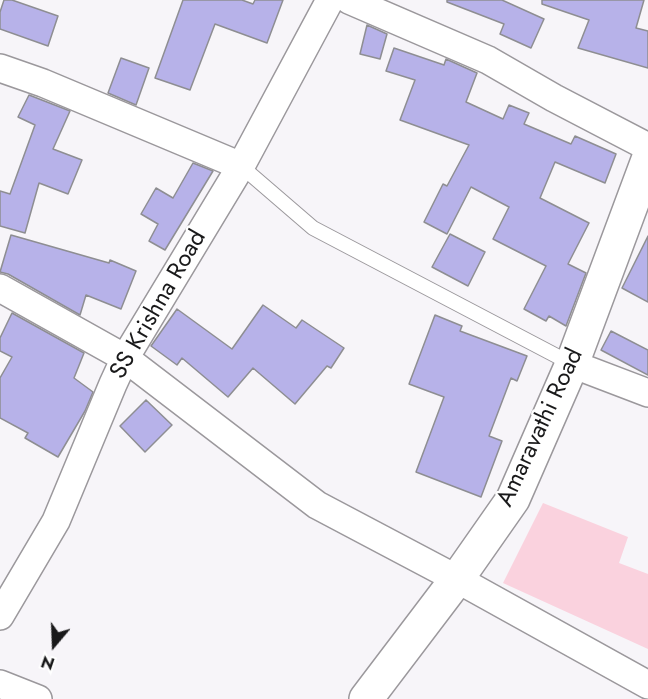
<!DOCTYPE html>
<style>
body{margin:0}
#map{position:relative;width:648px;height:699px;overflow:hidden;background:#f7f5f9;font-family:Jost,sans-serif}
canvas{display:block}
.north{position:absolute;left:24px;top:615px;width:60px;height:60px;-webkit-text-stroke:4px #fff;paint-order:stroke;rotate:199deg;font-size:16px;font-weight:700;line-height:24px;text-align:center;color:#19191a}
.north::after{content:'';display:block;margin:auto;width:21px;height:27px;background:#19191a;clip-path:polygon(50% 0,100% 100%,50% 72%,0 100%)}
</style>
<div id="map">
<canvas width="648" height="699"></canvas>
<div class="north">N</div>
</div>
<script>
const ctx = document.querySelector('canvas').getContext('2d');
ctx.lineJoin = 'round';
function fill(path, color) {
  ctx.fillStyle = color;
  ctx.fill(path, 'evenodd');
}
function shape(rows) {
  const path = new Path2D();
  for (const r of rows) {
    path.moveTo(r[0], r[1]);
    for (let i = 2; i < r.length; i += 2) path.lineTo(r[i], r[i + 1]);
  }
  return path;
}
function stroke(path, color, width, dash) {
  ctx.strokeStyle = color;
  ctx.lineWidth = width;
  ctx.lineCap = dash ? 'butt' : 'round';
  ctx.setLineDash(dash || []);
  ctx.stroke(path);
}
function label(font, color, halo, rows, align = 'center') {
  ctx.font = font + ' Jost,sans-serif';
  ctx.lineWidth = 4.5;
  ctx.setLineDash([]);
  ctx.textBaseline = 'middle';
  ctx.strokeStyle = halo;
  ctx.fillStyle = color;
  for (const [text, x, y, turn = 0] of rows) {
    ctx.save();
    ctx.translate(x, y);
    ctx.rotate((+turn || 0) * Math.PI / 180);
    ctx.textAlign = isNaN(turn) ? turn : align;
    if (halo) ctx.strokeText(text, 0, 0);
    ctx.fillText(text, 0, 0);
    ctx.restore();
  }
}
fill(shape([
 [543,503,628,537,619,563,648,574,648,649,503,583]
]), '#fad2de');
const building = shape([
 [4,0,12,0,58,16,48,46,0,29,0,12,4,0],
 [183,0,242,0,253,4,255,0,283,0,267,43,215,24,190,90,155,78,183,0],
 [447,0,502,0,544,19,531,48,500,34,504,24,447,2,447,0],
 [542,0,644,0,636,28,648,31,648,68,578,48,589,20,542,4,542,0],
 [367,25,387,34,380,59,360,54,367,25],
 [394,48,444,65,446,59,477,73,466,102,503,119,509,105,529,113,524,124,571,144,575,136,616,154,605,183,555,162,540,198,589,223,568,264,586,273,566,326,549,316,546,321,524,309,546,266,493,239,509,207,471,187,447,234,424,222,443,184,447,186,469,145,400,120,415,80,386,71,394,48],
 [121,58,149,68,136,105,108,93,121,58],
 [29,95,70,111,53,149,82,160,68,194,39,183,25,233,0,226,0,191,10,194,35,125,18,117,29,95],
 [193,163,213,171,165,250,149,241,158,224,141,214,156,188,173,198,193,163],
 [450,234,485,252,468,286,432,267,450,234],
 [11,235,109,263,110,260,136,271,121,309,86,295,80,315,8,274,0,272,11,235],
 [648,236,648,302,622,288,648,236],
 [263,305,296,328,302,320,344,348,331,368,327,366,295,404,253,368,228,397,182,358,177,365,151,346,177,309,232,349,263,305],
 [12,313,84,353,74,378,93,392,85,411,58,457,25,438,28,433,0,418,0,378,12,357,0,351,0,338,12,313],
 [435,315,462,326,460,331,527,356,517,381,511,378,489,436,502,441,481,497,416,472,444,397,409,384,435,315],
 [611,331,648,350,648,375,601,350,611,331],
 [146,400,172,425,145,452,120,426,146,400]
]);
fill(building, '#b7b2e9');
stroke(building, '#8e8e92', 1.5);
const service = shape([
 [241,166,313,228,572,364]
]);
const minor = shape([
 [349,0,488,60,554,98,648,147],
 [0,68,43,83,241,166],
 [0,288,125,358,317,505,457,579,648,685],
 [572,364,648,393],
 [0,616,56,521,113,384,125,358,241,166,330,0],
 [0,684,38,699]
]);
const secondary = shape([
 [366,699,457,579,513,499,572,364,648,160]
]);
stroke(service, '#9b989c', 16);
stroke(minor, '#9b989c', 30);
stroke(secondary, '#9b989c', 36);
stroke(service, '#fff', 14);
stroke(minor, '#fff', 27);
stroke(secondary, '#fff', 33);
label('24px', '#19191a', '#fff', [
 ["SS Krishna Road",159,305,-60],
 ["Amaravathi Road",541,428,-65]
]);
</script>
